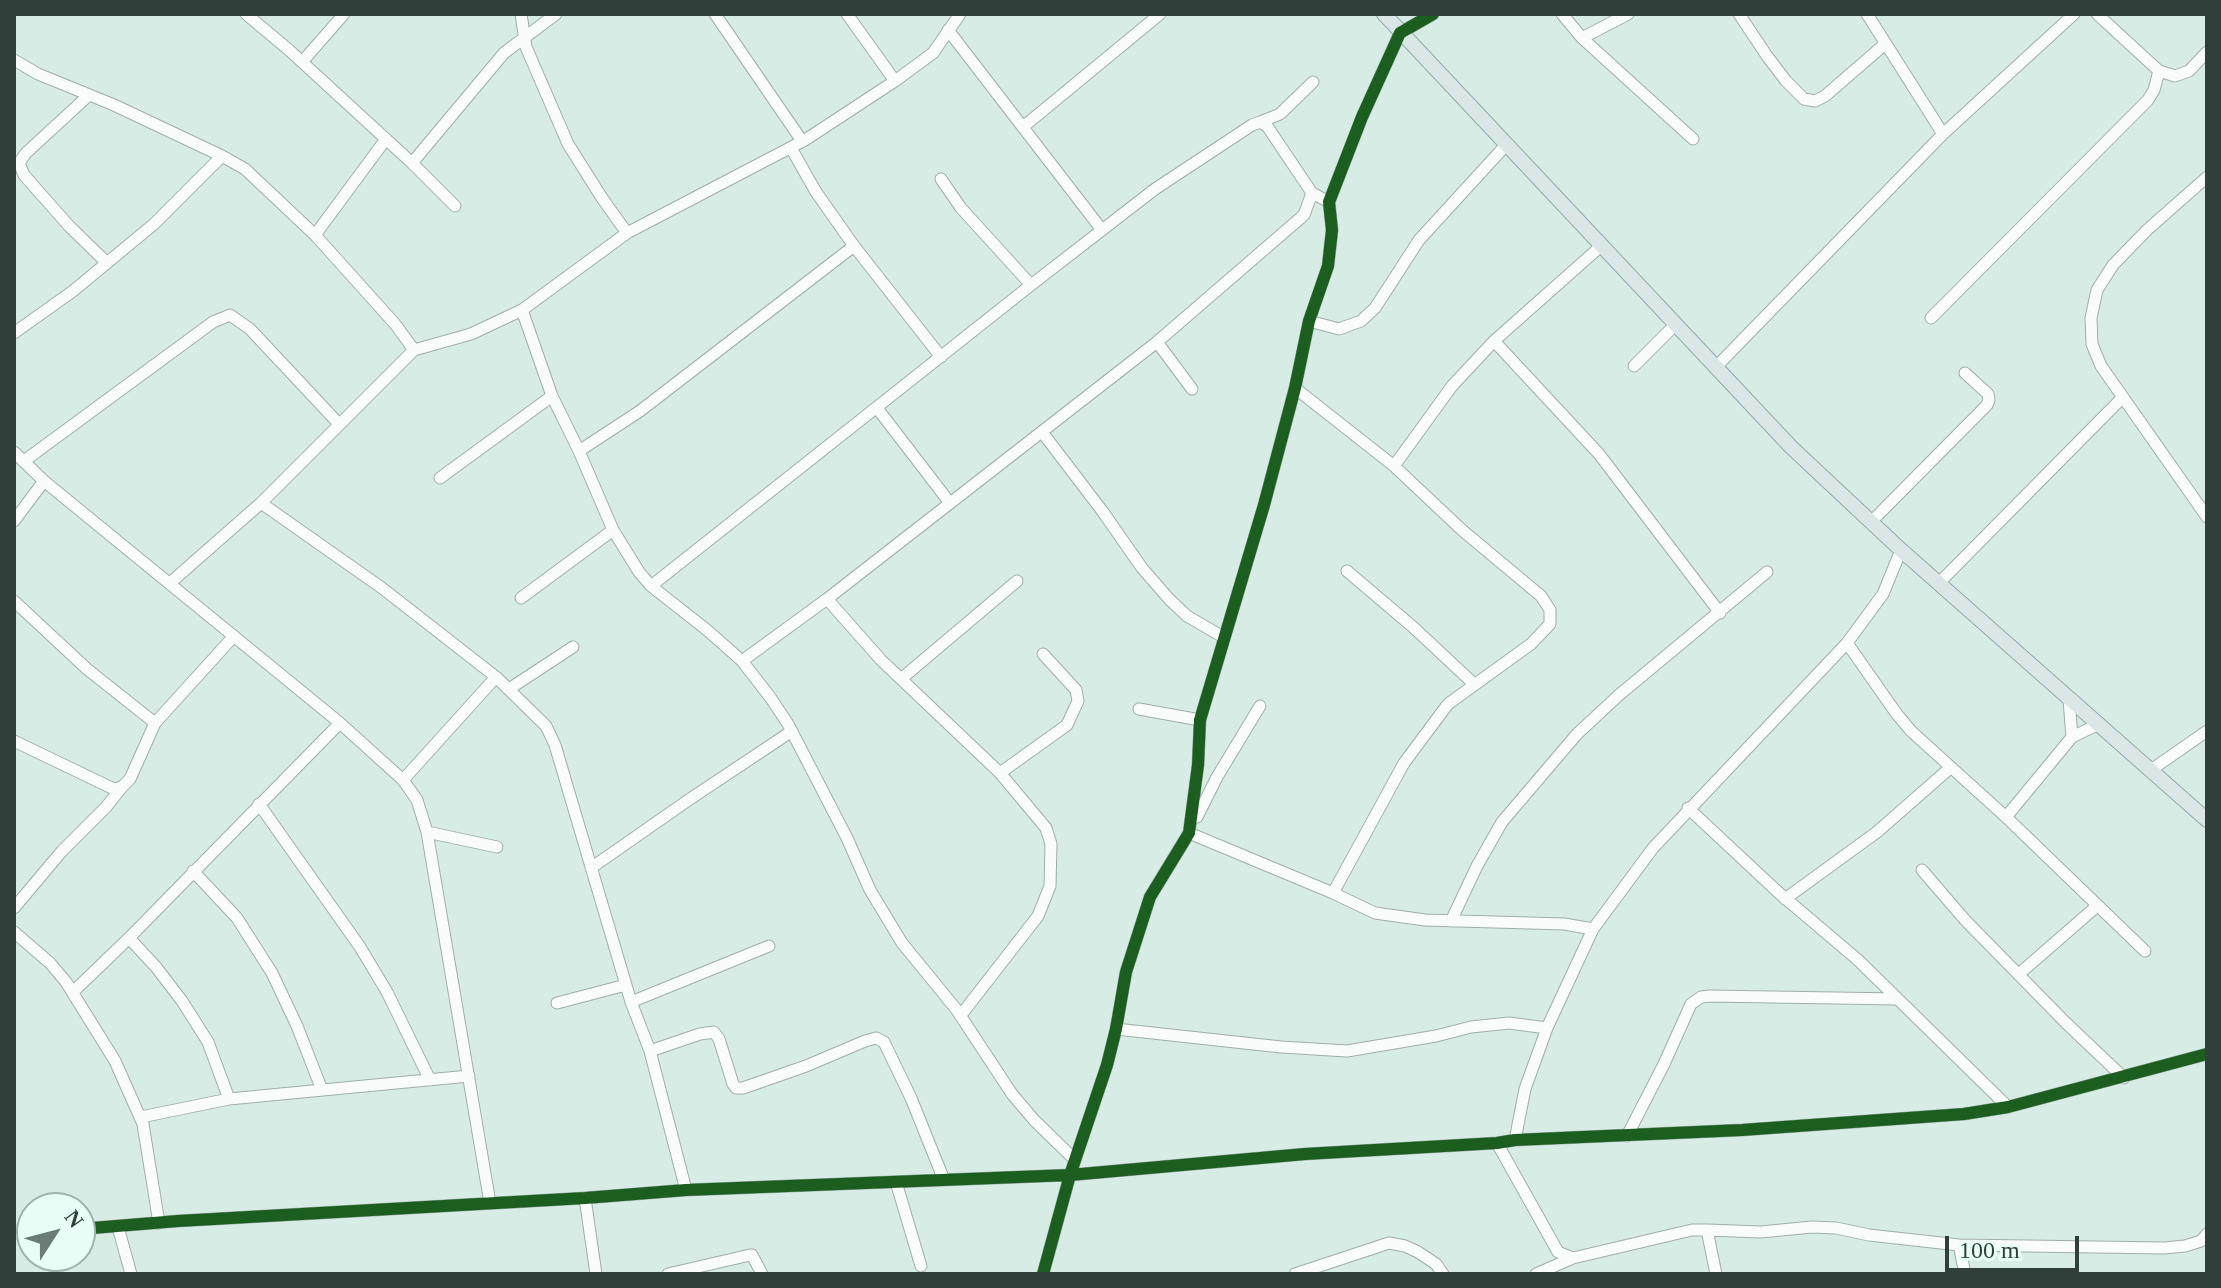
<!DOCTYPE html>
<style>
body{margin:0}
#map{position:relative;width:2221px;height:1288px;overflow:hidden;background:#d8ece6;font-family:Georgia,serif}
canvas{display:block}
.frame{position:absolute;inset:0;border:16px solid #313f3b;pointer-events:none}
.north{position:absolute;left:16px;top:1192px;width:80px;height:80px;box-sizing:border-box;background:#e8fef7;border:2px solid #9fb2ac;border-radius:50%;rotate:54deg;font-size:22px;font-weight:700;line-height:32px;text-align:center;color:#313f3b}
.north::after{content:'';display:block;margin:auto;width:28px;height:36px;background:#6b7c77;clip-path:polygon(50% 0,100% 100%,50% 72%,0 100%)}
.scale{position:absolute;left:1945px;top:1236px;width:134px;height:36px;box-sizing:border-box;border:4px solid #313f3b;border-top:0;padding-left:10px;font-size:24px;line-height:28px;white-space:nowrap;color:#313f3b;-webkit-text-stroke:6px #e8fef7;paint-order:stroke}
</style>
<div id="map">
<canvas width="2221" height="1288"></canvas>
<div class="frame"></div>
<div class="north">N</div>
<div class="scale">100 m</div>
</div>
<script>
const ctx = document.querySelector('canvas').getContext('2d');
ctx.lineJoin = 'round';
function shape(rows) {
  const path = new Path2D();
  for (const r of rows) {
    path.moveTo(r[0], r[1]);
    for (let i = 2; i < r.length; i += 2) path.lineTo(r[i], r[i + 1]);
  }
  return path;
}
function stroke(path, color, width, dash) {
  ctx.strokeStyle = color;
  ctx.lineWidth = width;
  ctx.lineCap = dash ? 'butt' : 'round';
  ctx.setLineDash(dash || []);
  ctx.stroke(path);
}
const minor = shape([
 [246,14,289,50,412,163,455,206],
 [521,14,526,47,568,144,602,198,627,233],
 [715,14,802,141],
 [847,14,895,81],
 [1562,14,1582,38,1693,139],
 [1739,14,1767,56,1786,81,1804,99,1815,101,1825,96,1885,44],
 [1867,14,1943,134],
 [2097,14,2159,71,2175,76,2189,71,2207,52],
 [948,30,1102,230],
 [1582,38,1628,14],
 [14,60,38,74,114,105,222,156,245,169,315,235,395,324,414,350],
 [302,62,344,14],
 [89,95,26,153,19,163,24,175,69,226,107,263],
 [1260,122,1280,114,1313,82],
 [1023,127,1160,14],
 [791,148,816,192,854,246,941,357],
 [412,163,504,53,556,14],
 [2207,177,2147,230,2113,265,2097,290,2091,318,2092,344,2101,366,2207,517],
 [941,179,961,208,1031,285],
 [315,235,386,139],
 [522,310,552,396,579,451,613,530,639,572,651,586,707,630,742,661,770,697,788,724,847,838,870,890,902,943,956,1009,1012,1094,1034,1120,1075,1160],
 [1931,318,2148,100,2154,90,2159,71],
 [1309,321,1339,329,1361,321,1375,308,1419,240,1506,145],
 [14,333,73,291,154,224,222,156],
 [1494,341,1599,454,1720,613],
 [1157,342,1192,389],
 [1634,366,1675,325],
 [1715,368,1943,134,2074,14],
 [1295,388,1394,466,1462,530,1541,596,1550,610,1550,624,1531,644,1448,704,1404,763,1333,893],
 [877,408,950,503],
 [1042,432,1103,512,1142,568,1169,599,1187,616,1223,637],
 [579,451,640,411,854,246],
 [14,452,44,481,340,723,403,780,417,800,427,832,490,1203],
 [24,461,213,322,230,315,250,329,339,424],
 [1394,466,1452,386,1494,341,1601,246],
 [440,478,552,396],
 [261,503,382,588,496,677,546,726,555,745,631,1002,650,1051,686,1190],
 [14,521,44,481],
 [1871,522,1987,405,1989,400,1988,394,1965,373],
 [1347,571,1413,627,1474,684],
 [170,583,261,503,414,350,471,334,522,310,627,233,805,140,895,81,933,53,960,14],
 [1938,584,2122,398],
 [651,586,1031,285,1155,189,1252,125,1260,122,1267,126,1312,193,1329,202],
 [521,598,613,530],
 [827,599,881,660,1000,773,1046,828,1051,844,1050,886,1038,916,961,1015],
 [14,601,87,669,155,723,130,779,122,787,114,789,14,741],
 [1847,643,1896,713,1911,731,2006,817,2145,951],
 [742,661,827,599,1157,342,1304,215,1312,193],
 [901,679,1017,581],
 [509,689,573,647],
 [1139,709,1200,720],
 [155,723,234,636],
 [2072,737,2097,725],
 [2151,770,2207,731],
 [1000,773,1067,725,1078,701,1076,690,1043,654],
 [403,780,496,677],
 [259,804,360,947,387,992,430,1080],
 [1688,808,1779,893,1858,960,2008,1107],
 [1197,817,1217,777,1260,706],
 [2006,817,2072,737,2069,700],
 [427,832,497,847],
 [1189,833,1333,893,1375,913,1425,920,1564,924,1593,929],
 [591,868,687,801,792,731],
 [1922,870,1965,920,2066,1023,2124,1078],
 [193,871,237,918,272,973,297,1026,322,1090],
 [1785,899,1877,832,1950,768],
 [14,908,62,851,106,807,122,787],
 [1451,921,1477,866,1502,822,1577,734,1619,695,1767,572],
 [14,932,50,963,66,982,115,1061,143,1124,159,1223],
 [129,938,156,967,182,1001,208,1042,229,1099],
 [2019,974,2097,906],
 [73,992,129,938,340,723],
 [631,1002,769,946],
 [557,1003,626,985],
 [1116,1029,1281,1047,1347,1051,1436,1036,1471,1027,1509,1023,1547,1028],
 [650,1051,700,1034,714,1032,719,1039,733,1084,736,1088,743,1088,806,1066,865,1041,876,1038,884,1042,911,1098,944,1180],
 [141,1117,229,1099,469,1076],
 [1627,1136,1664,1064,1691,1004,1701,997,1710,996,1897,999],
 [1515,1140,1525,1089,1547,1028,1593,929,1653,848,1847,643,1883,594,1901,550],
 [1497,1143,1558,1252,1573,1258,1692,1230,1707,1230,1716,1274],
 [896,1182,921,1266],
 [585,1198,596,1274],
 [118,1227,131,1274],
 [80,1229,178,1221,585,1198,686,1190,1070,1175,1305,1154,1497,1143,1515,1140,1742,1130,1964,1114,2008,1107,2207,1054],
 [1707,1230,1761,1232,1812,1227,1836,1228,1869,1235,1959,1245,2164,1248,2185,1246,2201,1241,2207,1234],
 [14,1232,32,1231],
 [1959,1245,1965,1274],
 [668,1274,750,1255,752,1255,762,1274],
 [1043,1274,1070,1175,1107,1065,1116,1029,1126,972,1150,897,1189,833,1198,765,1200,720,1264,505,1295,388,1309,321,1328,266,1332,230,1329,202,1362,117,1400,33,1433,14],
 [1295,1274,1389,1243,1405,1246,1418,1252,1436,1264,1443,1274],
 [1536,1274,1573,1258]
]);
const major = shape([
 [1384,14,1791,447,1901,550,2207,820]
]);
stroke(minor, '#9faeaa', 13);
stroke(major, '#92aba8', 16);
stroke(minor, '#f9fcfb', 11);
stroke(major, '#dbe7e7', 14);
stroke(shape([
 [80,1229,178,1221,585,1198,686,1190,1070,1175,1305,1154,1497,1143,1515,1140,1742,1130,1964,1114,2008,1107,2207,1054],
 [1043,1274,1070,1175,1107,1065,1116,1029,1126,972,1150,897,1189,833,1198,765,1200,720,1264,505,1295,388,1309,321,1328,266,1332,230,1329,202,1362,117,1400,33,1433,14]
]), '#1b5e20', 12);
</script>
